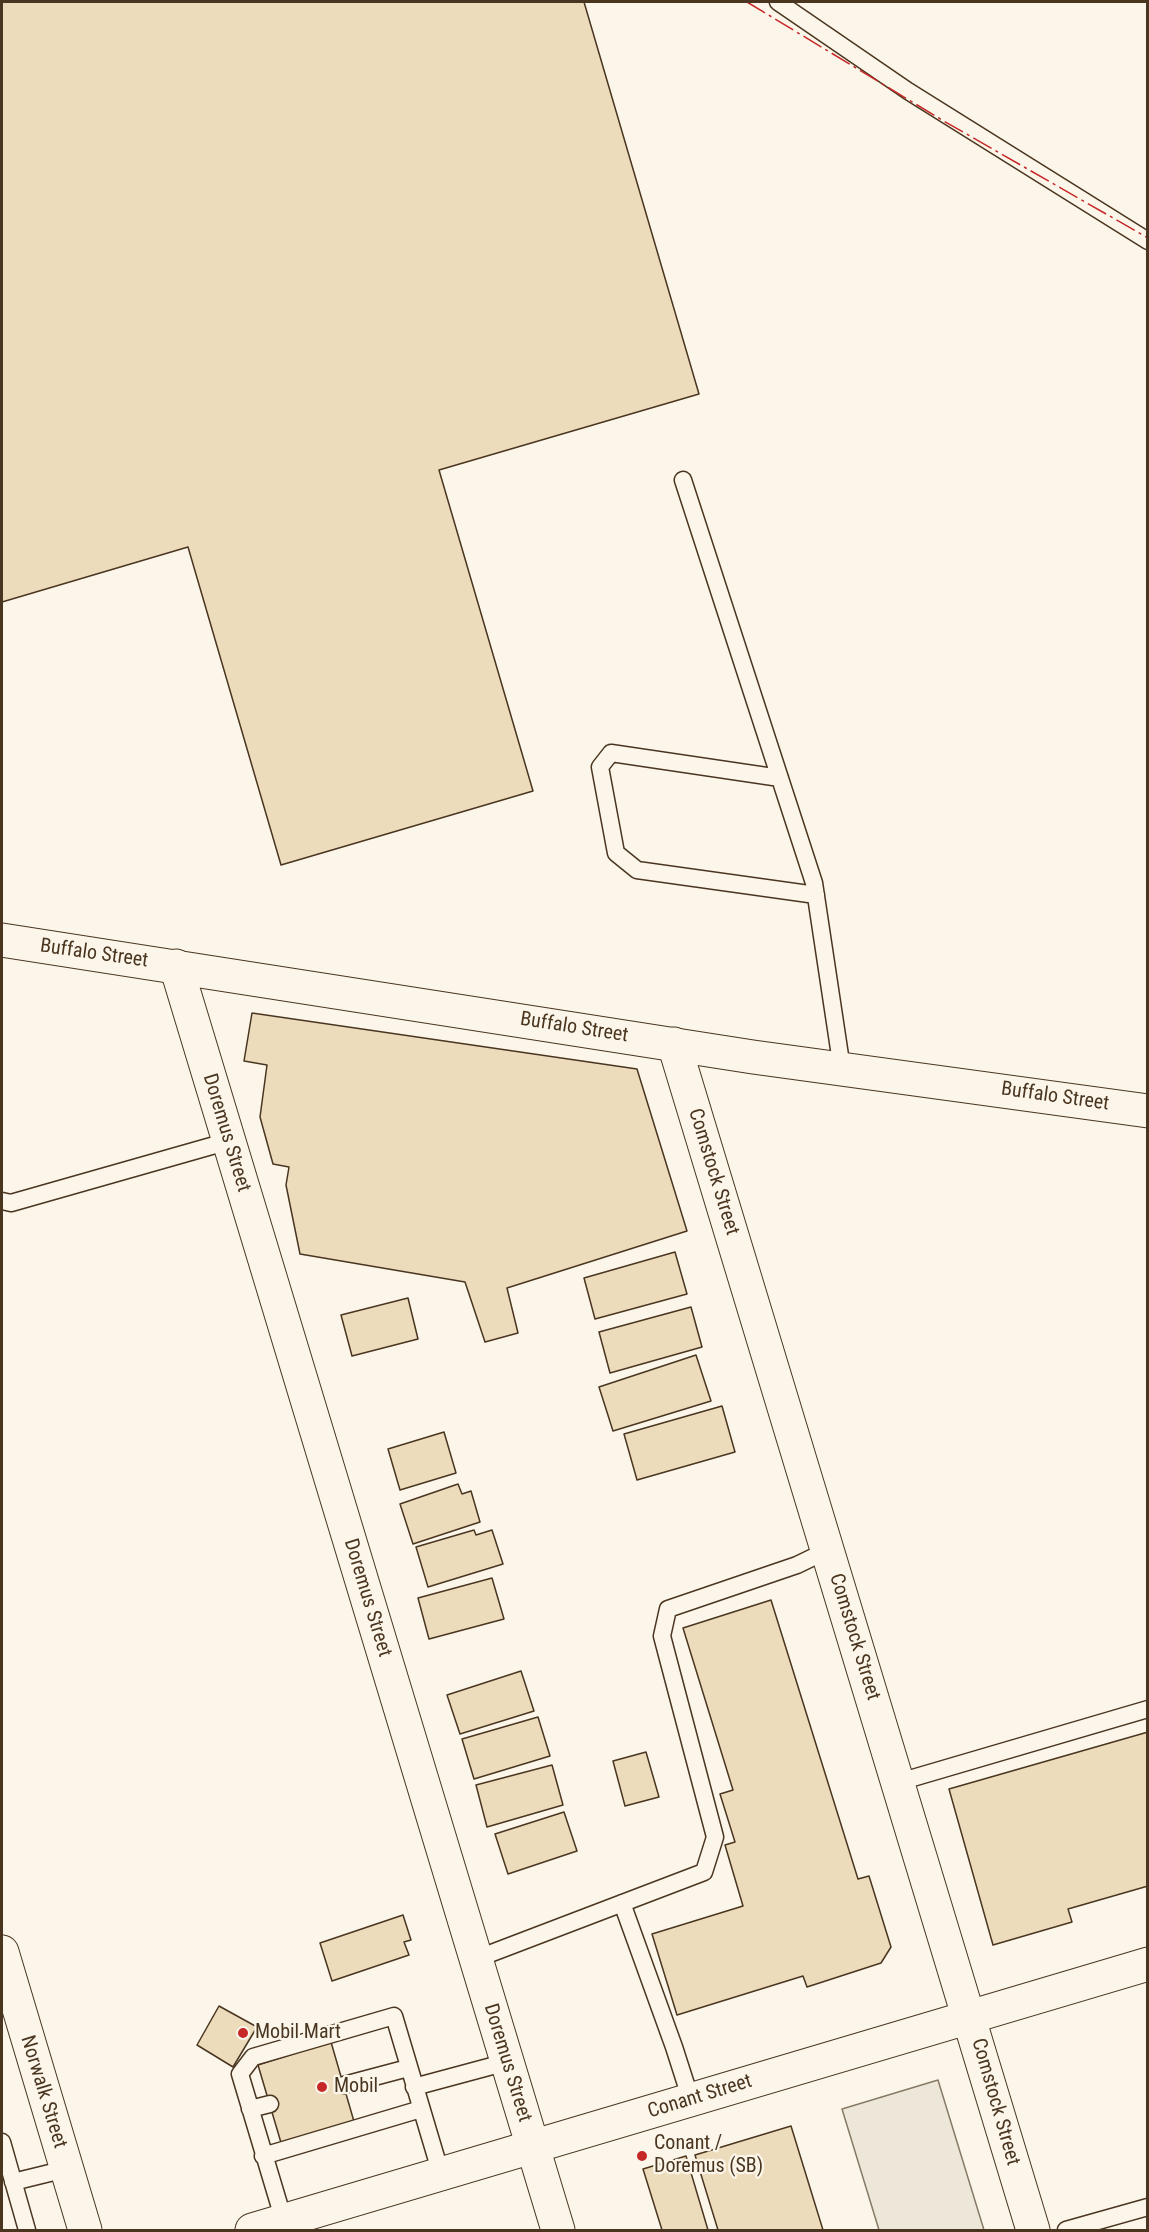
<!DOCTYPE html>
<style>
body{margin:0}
#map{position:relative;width:1149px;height:2232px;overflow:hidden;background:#fbf6e9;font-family:"Roboto Condensed",sans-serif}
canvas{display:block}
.frame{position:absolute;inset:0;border:3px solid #4a3520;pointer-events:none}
</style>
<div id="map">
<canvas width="1149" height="2232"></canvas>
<div class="frame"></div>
</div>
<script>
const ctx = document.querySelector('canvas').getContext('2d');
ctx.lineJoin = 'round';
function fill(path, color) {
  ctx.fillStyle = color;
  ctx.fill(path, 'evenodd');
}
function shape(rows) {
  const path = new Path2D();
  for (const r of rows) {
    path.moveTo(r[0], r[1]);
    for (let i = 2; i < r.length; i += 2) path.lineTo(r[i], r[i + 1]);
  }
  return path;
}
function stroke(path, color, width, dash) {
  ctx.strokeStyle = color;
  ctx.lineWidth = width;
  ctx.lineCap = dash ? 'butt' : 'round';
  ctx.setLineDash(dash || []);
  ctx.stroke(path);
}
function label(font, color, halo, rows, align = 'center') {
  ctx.font = font + ' "Roboto Condensed",sans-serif';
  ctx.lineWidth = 4.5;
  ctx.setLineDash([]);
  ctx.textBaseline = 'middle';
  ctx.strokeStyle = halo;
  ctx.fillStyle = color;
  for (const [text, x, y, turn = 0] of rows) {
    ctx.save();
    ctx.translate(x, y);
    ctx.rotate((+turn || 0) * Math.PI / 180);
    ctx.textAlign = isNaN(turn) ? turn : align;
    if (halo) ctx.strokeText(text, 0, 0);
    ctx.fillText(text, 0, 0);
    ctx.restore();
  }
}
const parking = shape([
 [938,2080,984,2230,879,2230,842,2109,938,2080]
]);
fill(parking, '#ede7d9');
stroke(parking, '#887966', 1.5);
const building = shape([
 [2,2,584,2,699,394,439,470,533,791,281,865,188,547,2,602,2,2],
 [252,1013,637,1069,687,1231,507,1288,518,1333,485,1342,465,1282,300,1254,286,1185,289,1167,273,1164,260,1117,267,1065,244,1061,252,1013],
 [675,1252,687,1294,595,1319,584,1278,675,1252],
 [408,1298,418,1339,352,1356,341,1315,408,1298],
 [691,1307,702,1347,610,1373,599,1332,691,1307],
 [696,1355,711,1401,613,1431,599,1387,696,1355],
 [722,1406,735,1452,637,1480,624,1434,722,1406],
 [444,1432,456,1473,400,1490,388,1449,444,1432],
 [458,1484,462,1494,471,1491,480,1522,413,1544,400,1504,458,1484],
 [474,1530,476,1535,492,1530,503,1564,428,1587,416,1547,474,1530],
 [492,1578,504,1619,429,1639,418,1598,492,1578],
 [771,1600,858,1879,869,1876,891,1947,881,1963,807,1987,803,1976,677,2015,652,1934,743,1906,725,1845,735,1842,720,1794,733,1790,683,1628,771,1600],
 [521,1671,534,1711,460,1734,447,1695,521,1671],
 [538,1717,550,1756,474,1779,462,1739,538,1717],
 [1148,1732,1148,1886,1068,1909,1072,1922,993,1945,949,1789,1148,1732],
 [646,1752,659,1797,625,1806,613,1761,646,1752],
 [552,1765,563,1805,487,1827,476,1785,552,1765],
 [564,1812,577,1851,508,1874,495,1834,564,1812],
 [403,1915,411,1940,404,1942,409,1955,332,1981,320,1943,403,1915],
 [219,2006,257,2027,233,2067,197,2045,219,2006],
 [331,2042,355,2125,282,2146,258,2065,331,2042],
 [791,2126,823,2230,718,2230,695,2155,791,2126],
 [686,2156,708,2230,662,2230,643,2169,686,2156]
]);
fill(building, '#ecdcbc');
stroke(building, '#4a3520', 1.5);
const lane = shape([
 [778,2,908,91,1148,241],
 [683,480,814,883,842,1069],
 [780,778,611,753,600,767,616,853,637,870,816,895],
 [2,1201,11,1203,229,1141],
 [899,1782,1148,1709],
 [622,1903,674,2047,691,2100],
 [476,1959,704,1872,715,1837,662,1636,668,1609,797,1565,828,1550],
 [344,2085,408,2068],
 [414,2087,507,2062],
 [250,2109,270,2104],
 [2,2142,27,2230],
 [263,2156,421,2109],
 [13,2182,66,2169],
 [284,2221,240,2074,253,2057,394,2016,441,2174],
 [1066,2230,1148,2207]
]);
const street = shape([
 [176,966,558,2230],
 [674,1044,1033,2230],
 [2,1952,85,2230]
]);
const secondary = shape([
 [2,940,753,1057,1148,1111],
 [252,2230,1148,1964]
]);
stroke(lane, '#4a3520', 19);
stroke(street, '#4a3520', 35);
stroke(secondary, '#4a3520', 35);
stroke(lane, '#fbf6e9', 16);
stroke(street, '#fbf6e9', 33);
stroke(secondary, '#fbf6e9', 33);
stroke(shape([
 [747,2,942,120,1148,238]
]), '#c62828', 1.5, [21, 4.5, 3, 4.5]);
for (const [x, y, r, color] of [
 [243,2033,6,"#c62828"],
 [322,2087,6,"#c62828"],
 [642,2156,6,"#c62828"]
]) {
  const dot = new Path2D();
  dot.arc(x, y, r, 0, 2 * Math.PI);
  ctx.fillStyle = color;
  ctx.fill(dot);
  stroke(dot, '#fbf6e9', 2);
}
label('20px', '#4a3520', '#fbf6e9', [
 ["Buffalo Street",94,954,8],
 ["Buffalo Street",574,1028,9],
 ["Buffalo Street",1055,1097,8],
 ["Doremus Street",226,1133,73],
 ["Comstock Street",713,1172,73],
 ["Doremus Street",367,1598,73],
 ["Comstock Street",854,1637,73],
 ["Doremus Street",507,2063,73],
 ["Norwalk Street",43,2092,73],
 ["Conant Street",700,2097,-17],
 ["Comstock Street",995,2102,74]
]);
label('20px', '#4a3520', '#fbf6e9', [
 ["Mobil Mart",255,2033],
 ["Mobil",334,2087],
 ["Conant /",654,2144],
 ["Doremus (SB)",654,2167]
], 'left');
</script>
